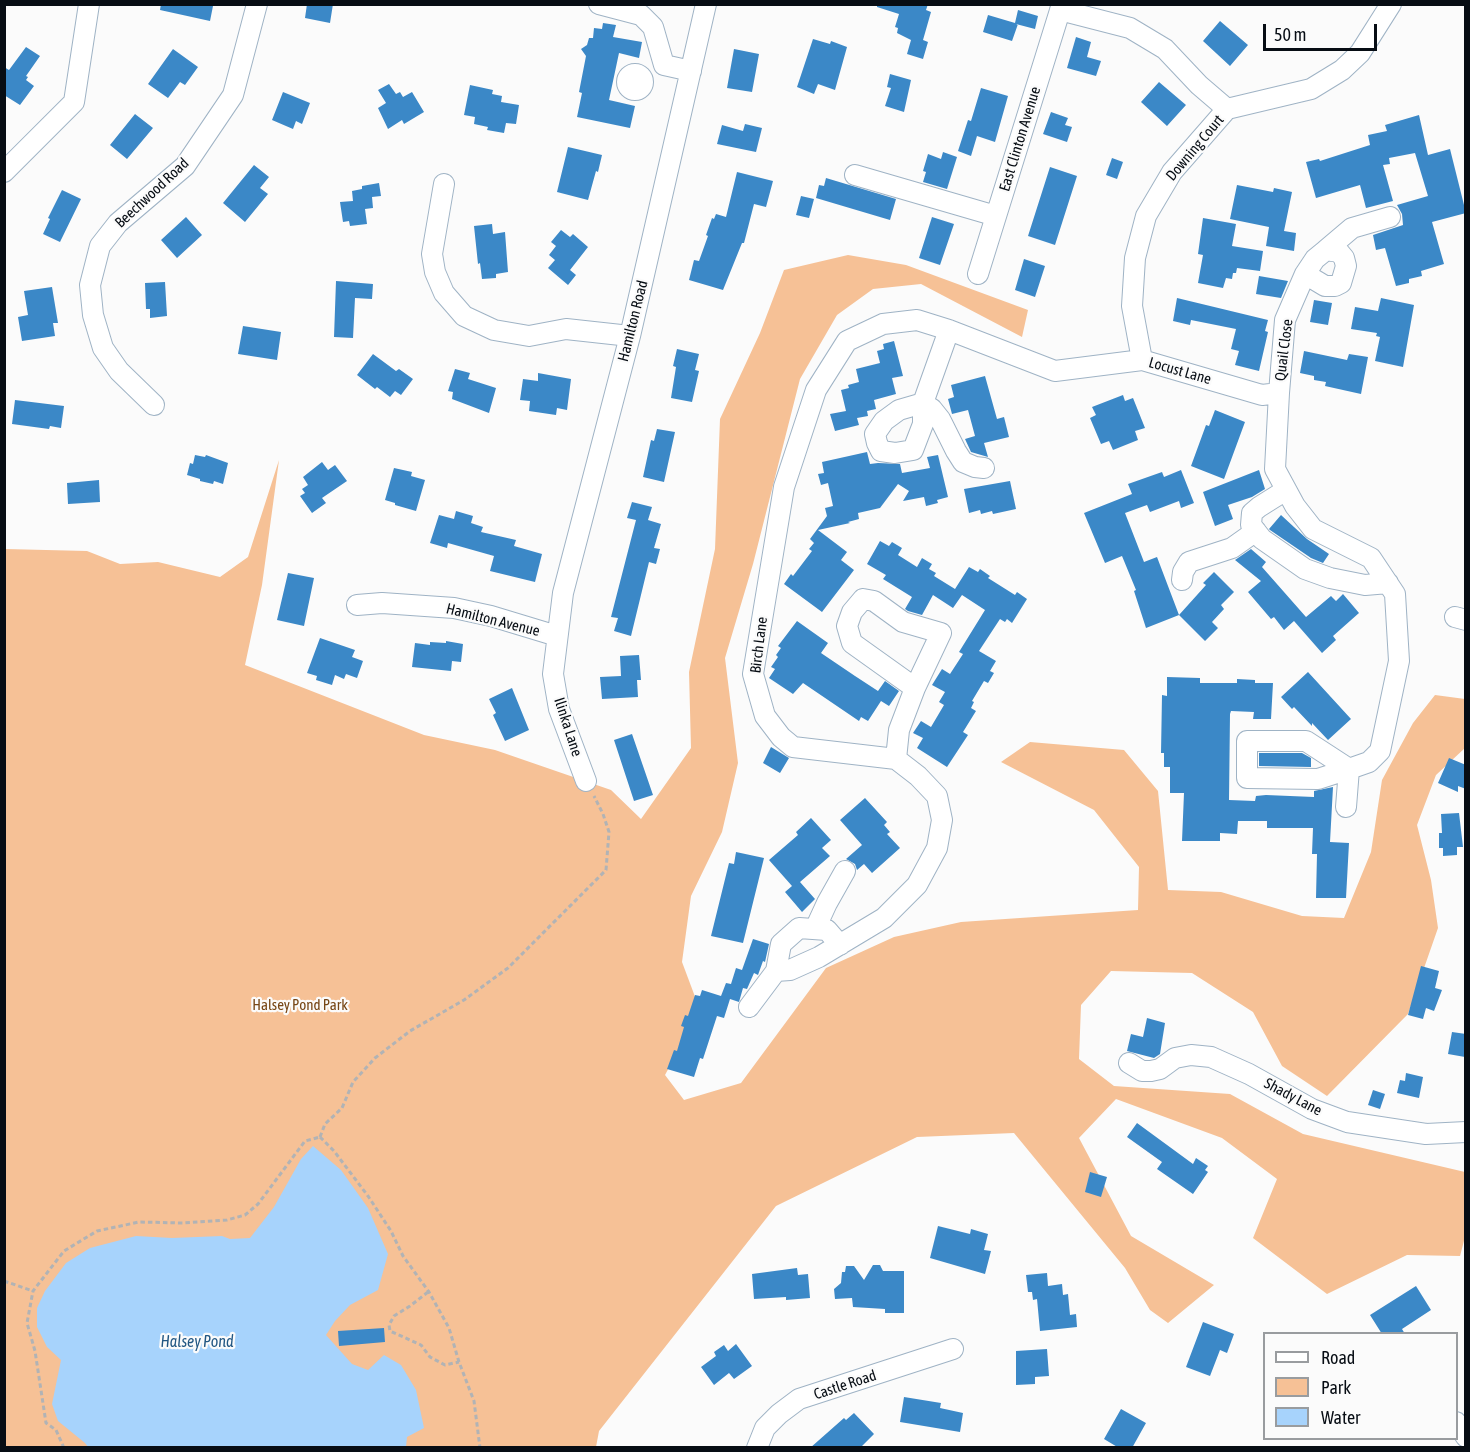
<!DOCTYPE html>
<style>
body{margin:0}
#map{position:relative;width:1470px;height:1452px;overflow:hidden;background:#fbfbfb;font-family:"Asap Condensed",sans-serif}
canvas{display:block}
.frame{position:absolute;inset:0;border:6px solid #070d14;pointer-events:none}
.legend{position:absolute;left:1263px;top:1332px;width:195px;height:108px;box-sizing:border-box;background:#fbfbfb;border:2px solid #999c9f;margin:0;padding:8px 10px;list-style:none;font-size:18px;color:#070d14}
.legend li{display:flex;align-items:center;gap:12px;height:30px}
.legend b{width:30px;border:2px solid #999c9f}
.scale{position:absolute;left:1263px;top:24px;width:114px;height:27px;box-sizing:border-box;border:3px solid #070d14;border-top:0;padding-left:8px;font-size:18px;line-height:21px;white-space:nowrap;color:#070d14;-webkit-text-stroke:4px #fbfbfb;paint-order:stroke}
</style>
<div id="map">
<canvas width="1470" height="1452"></canvas>
<div class="frame"></div>
<ul class="legend">
<li><b style="height:8px;background:#fff"></b>Road</li>
<li><b style="height:16px;background:#f6c196"></b>Park</li>
<li><b style="height:16px;background:#a7d3fc"></b>Water</li>
</ul>
<div class="scale">50 m</div>
</div>
<script>
const ctx = document.querySelector('canvas').getContext('2d');
ctx.lineJoin = 'round';
function fill(path, color) {
  ctx.fillStyle = color;
  ctx.fill(path, 'evenodd');
}
function shape(rows) {
  const path = new Path2D();
  for (const r of rows) {
    if (r.length === 3) {
      path.moveTo(r[0] + r[2], r[1]);
      path.arc(r[0], r[1], r[2], 0, 2 * Math.PI);
      continue;
    }
    path.moveTo(r[0], r[1]);
    for (let i = 2; i < r.length; i += 2) path.lineTo(r[i], r[i + 1]);
  }
  return path;
}
function stroke(path, color, width, dash) {
  ctx.strokeStyle = color;
  ctx.lineWidth = width;
  ctx.lineCap = dash ? 'butt' : 'round';
  ctx.setLineDash(dash || []);
  ctx.stroke(path);
}
function label(font, color, halo, rows, align = 'center') {
  ctx.font = font + ' "Asap Condensed",sans-serif';
  ctx.lineWidth = 4.5;
  ctx.setLineDash([]);
  ctx.textBaseline = 'middle';
  ctx.strokeStyle = halo;
  ctx.fillStyle = color;
  for (const [text, x, y, turn = 0] of rows) {
    ctx.save();
    ctx.translate(x, y);
    ctx.rotate((+turn || 0) * Math.PI / 180);
    ctx.textAlign = isNaN(turn) ? turn : align;
    if (halo) ctx.strokeText(text, 0, 0);
    ctx.fillText(text, 0, 0);
    ctx.restore();
  }
}
fill(shape([
 [848,255,906,265,1028,310,1022,337,921,284,873,289,837,315,800,379,753,564,725,658,738,763,722,832,691,896,682,962,700,1010,665,1075,684,1100,741,1083,826,968,894,937,961,922,1138,910,1139,867,1094,810,1001,762,1030,742,1124,750,1158,791,1168,890,1221,892,1302,916,1344,918,1371,852,1382,780,1413,723,1435,695,1465,699,1465,748,1436,775,1417,825,1431,880,1438,928,1408,1014,1327,1096,1282,1066,1253,1012,1192,973,1111,971,1081,1005,1079,1059,1114,1086,1230,1094,1303,1134,1465,1172,1465,1237,1460,1256,1407,1255,1327,1294,1253,1238,1277,1179,1222,1138,1116,1099,1079,1138,1131,1236,1214,1285,1168,1323,1150,1310,1125,1268,1014,1133,917,1137,776,1206,599,1431,596,1447,5,1448,5,549,87,551,120,564,158,562,220,577,248,557,279,460,262,585,245,665,424,735,495,750,611,790,641,819,691,748,689,672,715,549,720,419,760,333,784,270]
]), '#f6c196');
fill(shape([
 [313,1146,341,1170,368,1208,388,1254,378,1290,350,1305,335,1321,326,1335,352,1364,368,1370,384,1355,401,1365,416,1390,424,1428,407,1437,406,1447,88,1447,85,1443,58,1421,52,1404,61,1360,47,1347,37,1327,37,1308,45,1291,66,1263,90,1248,136,1236,172,1238,222,1236,230,1239,250,1238,274,1207,301,1159]
]), '#a7d3fc');
fill(shape([
 [161,4,204,4,213,6,210,21,160,10],
 [307,4,333,4,330,23,305,18],
 [877,4,928,4,926,10,931,12,923,40,928,42,923,59,907,54,911,40,897,33,898,28,895,27,899,14,877,7],
 [1018,10,1038,16,1035,29,1016,24,1018,24,1012,41,983,32,988,15,1015,23],
 [1220,21,1248,45,1230,66,1203,41],
 [603,23,616,25,613,37,642,42,639,58,619,53,609,100,635,106,630,128,577,117,582,93,579,92,586,56,581,49,587,45,589,38,593,38,594,28,602,29],
 [1076,37,1091,42,1087,57,1101,61,1096,76,1067,68],
 [813,39,830,44,831,41,847,47,835,90,818,84,814,94,797,87],
 [26,47,40,56,26,76,28,77,26,80,34,86,20,105,4,95,4,67,9,70],
 [173,49,198,67,185,85,180,82,168,98,148,84],
 [734,49,759,54,752,92,727,88],
 [890,74,911,80,904,112,885,106,891,88,887,87],
 [1159,82,1186,105,1167,126,1141,102],
 [389,84,396,94,400,92,403,97,412,92,424,112,404,124,402,120,388,129,378,108,386,103,378,90],
 [470,85,493,90,492,94,502,96,501,102,519,105,516,124,506,123,504,133,487,130,488,127,474,124,475,117,464,115],
 [981,88,1008,96,995,142,977,136,971,156,958,151,968,120,971,121],
 [283,92,310,103,302,124,296,121,293,129,272,120],
 [1051,112,1068,118,1065,125,1072,127,1067,142,1043,134],
 [135,114,153,128,127,159,110,145],
 [1419,115,1428,155,1450,149,1466,213,1432,222,1444,264,1421,271,1422,276,1409,279,1409,283,1396,286,1385,248,1376,250,1373,235,1403,225,1402,214,1397,205,1428,196,1415,153,1389,158,1390,164,1383,165,1393,201,1366,208,1360,185,1316,198,1306,162,1319,159,1320,161,1370,145,1368,135,1387,131,1385,125],
 [745,124,762,128,756,152,717,144,722,125,743,131],
 [568,147,602,155,598,172,596,171,588,200,557,192],
 [943,152,957,157,947,189,923,182,926,172,923,171,928,154,941,159],
 [1112,158,1123,162,1117,179,1106,175],
 [254,165,269,177,260,188,268,194,245,222,223,203],
 [1050,167,1077,176,1055,245,1028,236],
 [737,172,773,181,766,207,754,204,744,243,742,243,723,290,689,280,694,260,699,261,708,236,706,235,712,218,714,219,716,214,726,217],
 [826,178,896,199,890,220,816,198,819,185,824,186],
 [379,183,381,196,372,197,373,208,365,209,367,224,350,226,349,221,343,222,340,202,353,201,352,191,362,189,362,186],
 [1237,185,1273,192,1274,188,1292,192,1284,231,1296,233,1294,251,1266,246,1269,227,1230,219],
 [62,190,81,199,60,242,43,234,50,219,48,218],
 [801,196,814,199,809,218,796,215],
 [186,217,202,235,177,258,161,240],
 [932,217,954,224,940,265,919,258],
 [1203,218,1236,224,1232,246,1263,251,1260,271,1237,268,1236,273,1233,273,1232,279,1226,278,1223,288,1198,283,1203,255,1198,254],
 [492,224,493,234,505,232,508,272,496,274,496,278,482,279,480,263,478,264,474,226],
 [561,230,570,237,573,234,588,247,570,270,576,275,568,285,548,268,555,260,549,255,556,246,551,242],
 [1024,259,1045,266,1035,297,1015,290],
 [1259,276,1288,281,1281,298,1256,294],
 [336,281,373,284,372,299,355,298,353,338,334,337],
 [165,282,167,316,150,318,150,309,146,309,145,283],
 [52,287,58,323,53,323,55,336,22,341,18,317,28,315,24,291],
 [1177,298,1268,320,1265,331,1268,332,1259,371,1235,365,1239,351,1231,349,1236,329,1191,320,1190,325,1173,321],
 [1381,298,1414,305,1403,367,1375,361,1380,337,1376,336,1377,333,1351,329,1355,307,1378,311],
 [1314,300,1332,303,1328,325,1310,322],
 [243,326,281,332,277,360,238,354],
 [894,341,903,376,892,378,896,394,874,400,876,409,867,411,868,416,857,418,859,425,835,431,830,414,846,411,841,390,849,388,848,385,859,382,856,369,880,363,877,351,884,349,883,344],
 [677,349,699,354,695,370,699,371,692,402,671,398,676,367,673,366],
 [1304,351,1347,360,1349,354,1368,357,1361,394,1325,386,1326,382,1314,380,1314,376,1300,373],
 [373,354,396,371,399,369,413,379,401,395,395,391,390,397,377,387,375,389,357,375],
 [455,369,470,373,468,379,496,388,489,413,452,399,453,392,448,391],
 [538,373,571,379,567,410,557,408,556,415,529,411,530,401,520,400,523,379,538,381],
 [985,376,997,419,1004,417,1009,437,984,443,988,457,971,452,965,439,975,436,968,410,952,414,948,399,954,397,951,385],
 [1123,395,1125,401,1133,398,1145,428,1135,431,1138,440,1113,450,1109,441,1101,444,1090,418,1096,415,1092,407],
 [15,400,64,406,61,428,50,426,49,429,12,424],
 [1215,410,1245,422,1224,479,1191,466,1206,425,1209,426],
 [657,429,675,432,664,482,643,477,651,440,654,441],
 [867,452,870,464,878,463,900,464,902,473,930,468,927,457,938,455,948,497,937,500,938,503,926,506,924,497,903,501,909,491,898,484,880,508,858,513,859,519,848,522,850,523,818,530,847,552,841,560,854,570,822,612,784,584,791,574,793,576,812,551,809,549,814,543,810,539,827,516,825,508,833,506,828,483,821,485,818,474,824,473,822,462],
 [195,455,205,457,206,455,228,463,223,484,214,481,213,484,200,481,200,479,187,475,190,463,193,464],
 [322,462,328,470,335,465,347,481,322,498,326,503,312,513,300,496,305,493,302,489,308,485,303,477],
 [394,468,412,472,411,476,425,480,416,511,395,505,395,503,385,500],
 [1181,470,1194,503,1181,508,1179,501,1150,512,1147,505,1125,513,1144,562,1157,557,1179,615,1146,628,1134,591,1136,590,1122,556,1105,563,1084,513,1132,494,1128,484,1162,472,1164,477],
 [1259,470,1265,489,1252,497,1228,505,1233,519,1215,526,1203,492],
 [99,480,100,502,68,504,67,483],
 [1010,481,1016,509,993,514,992,511,981,514,980,510,969,513,964,489],
 [632,502,652,507,648,520,661,524,654,548,660,549,656,564,649,562,631,636,614,631,618,618,611,617,636,520,627,518],
 [456,511,473,516,471,523,483,527,481,532,516,540,514,546,542,554,535,582,490,571,494,556,448,543,447,548,430,543,439,515,454,519],
 [1281,515,1307,539,1329,554,1323,563,1311,558,1270,530,1269,529],
 [880,541,889,546,892,542,902,548,898,555,917,567,922,558,932,564,929,569,936,573,934,576,955,589,969,567,978,572,980,569,990,576,988,578,1015,595,1017,592,1027,599,1012,623,1007,619,1005,622,1000,619,979,651,996,661,990,671,994,673,988,683,984,681,972,701,974,702,971,708,976,711,963,732,968,735,947,767,917,748,923,738,913,733,921,721,931,727,944,705,939,702,945,692,932,685,942,669,950,674,963,654,959,652,985,610,962,595,953,608,933,595,922,615,908,611,905,609,912,597,883,579,886,575,867,564],
 [1251,549,1266,562,1262,567,1306,617,1331,596,1336,601,1343,594,1359,613,1333,636,1336,640,1322,653,1294,621,1284,630,1274,617,1271,619,1248,592,1261,581,1235,560],
 [1214,572,1234,592,1221,605,1224,609,1212,622,1218,628,1205,641,1179,615,1206,585,1203,583],
 [288,573,314,578,304,626,277,620],
 [797,621,828,643,821,653,855,676,878,691,885,681,899,691,889,706,881,701,868,721,861,717,859,721,803,683,793,694,769,678,775,669,771,667,778,657,776,655,781,648,778,646],
 [320,638,355,650,352,657,363,661,357,678,346,674,344,679,335,675,332,685,316,680,317,676,307,673],
 [446,641,463,644,461,662,452,661,451,671,412,667,415,643,430,645,430,642,446,643],
 [639,655,641,680,637,680,638,697,602,699,600,677,621,676,620,656],
 [1308,672,1351,719,1328,740,1312,723,1312,726,1294,707,1292,709,1281,697],
 [1167,677,1200,678,1200,683,1237,683,1237,679,1255,680,1255,683,1273,683,1271,719,1253,719,1254,712,1231,711,1230,714,1229,800,1255,801,1256,796,1266,795,1314,797,1314,791,1333,787,1330,842,1349,843,1346,898,1316,898,1317,854,1312,854,1313,828,1267,828,1267,821,1238,821,1237,834,1220,833,1220,841,1182,841,1184,793,1170,793,1170,767,1164,767,1164,753,1161,753,1162,695,1167,696],
 [512,688,529,730,505,741,493,715,496,713,489,699],
 [632,734,653,795,634,801,614,740],
 [771,747,789,758,780,773,763,763],
 [1259,753,1302,753,1311,758,1311,767,1259,766],
 [1449,758,1466,765,1466,789,1458,786,1458,792,1438,783],
 [865,798,887,822,884,825,890,832,887,834,900,848,872,873,864,864,857,870,855,864,846,859,862,845,840,820],
 [1459,813,1463,847,1457,847,1457,855,1443,856,1443,848,1439,848,1439,833,1442,833,1441,814],
 [811,818,831,840,822,848,830,856,800,882,815,899,802,912,785,892,792,886,769,860,798,835,796,832],
 [736,852,764,858,743,943,711,936,729,863,734,864],
 [753,939,769,944,765,962,763,961,758,975,754,973,747,989,743,988,739,1002,730,999,724,1018,717,1016,703,1059,700,1058,694,1077,667,1069,674,1050,677,1051,684,1027,681,1026,685,1015,688,1016,695,995,700,996,702,990,721,996,726,983,731,984,736,968,742,970],
 [1421,966,1439,971,1435,988,1442,990,1434,1011,1426,1008,1423,1019,1408,1015],
 [1147,1018,1165,1023,1160,1054,1154,1058,1127,1051,1131,1034,1143,1037],
 [1452,1032,1466,1034,1465,1057,1448,1054],
 [1406,1073,1423,1077,1419,1098,1397,1093,1400,1080,1405,1081],
 [1373,1090,1385,1094,1380,1109,1368,1105],
 [1137,1123,1193,1164,1196,1158,1208,1166,1205,1170,1208,1172,1193,1194,1157,1169,1162,1162,1127,1137],
 [1090,1172,1107,1177,1101,1197,1085,1192],
 [938,1226,970,1234,971,1229,988,1234,984,1250,991,1251,985,1274,930,1258],
 [873,1265,880,1265,883,1271,904,1271,904,1313,885,1313,885,1309,853,1307,852,1298,835,1299,834,1289,841,1283,842,1272,845,1272,846,1266,854,1266,864,1280],
 [797,1268,798,1275,808,1274,810,1298,786,1300,786,1297,754,1299,752,1274],
 [1047,1273,1048,1286,1062,1284,1063,1295,1068,1294,1070,1315,1076,1314,1077,1327,1040,1331,1037,1299,1033,1300,1032,1292,1028,1292,1026,1275],
 [1416,1286,1431,1310,1402,1329,1405,1334,1382,1334,1370,1315],
 [1203,1322,1234,1334,1227,1353,1220,1350,1210,1376,1186,1367],
 [384,1328,385,1342,339,1346,338,1331],
 [736,1344,752,1366,734,1379,729,1373,714,1385,701,1367,716,1356,714,1352,724,1345,728,1351],
 [1047,1349,1049,1376,1035,1377,1035,1384,1016,1385,1016,1351],
 [904,1397,941,1403,940,1408,963,1413,960,1432,900,1422],
 [1121,1409,1146,1423,1132,1448,1119,1448,1104,1439],
 [854,1413,874,1434,860,1448,810,1448,844,1418,846,1420]
]), '#3b88c7');
const minor = shape([
 [599,4,641,15,653,27,664,65,691,71],
 [1060,10,1130,28,1165,49,1199,85,1227,109],
 [635,82,8],
 [4,172,74,102,89,4],
 [855,175,996,216],
 [444,184,432,254,435,272,444,293,464,316,494,330,529,336,566,329,630,336],
 [1326,250,1339,252,1344,258,1346,266,1341,283,1335,286,1325,286,1305,274,1315,259,1326,250],
 [1326,250,1352,228,1390,217],
 [978,274,1062,4],
 [949,330,923,403,923,424,913,450,895,453,881,451,877,443,875,434,884,421,899,410,923,403,932,409,940,419,956,451,963,462,975,467,984,468],
 [1142,360,1132,306,1135,258,1146,216,1172,172,1227,109,1311,89,1342,70,1360,53,1391,4],
 [1279,393,1285,320,1305,274],
 [154,405,119,371,103,348,93,315,90,285,100,246,118,223,185,166,233,95,257,4],
 [1286,490,1259,507,1252,513,1251,525,1262,539,1305,569,1330,578,1365,585,1388,583],
 [1182,580,1183,572,1189,562,1232,548,1256,531],
 [863,599,874,601,903,622,941,633,915,688,852,643,847,626,852,612,863,599],
 [357,605,382,603,454,608,491,616,557,636],
 [1455,617,1466,620],
 [896,759,899,730,915,688],
 [586,781,559,709,553,674,563,593,630,336,706,4],
 [815,929,827,903,845,871],
 [840,945,827,930,799,928,781,944,776,971,790,970,819,957,884,918,917,885,937,848,942,820,937,796,918,776,896,759,793,747,781,737,765,716,753,674,784,487,816,390,847,341,883,324,917,320,949,330,1055,371,1142,360,1262,395,1279,393,1275,469,1295,506,1313,529,1371,558,1395,594,1399,661,1380,751,1369,762,1349,769,1318,779,1247,778,1247,741,1306,741,1349,769,1346,807],
 [749,1007,776,971],
 [1129,1063,1142,1071,1151,1071,1160,1069,1175,1058,1191,1055,1211,1057,1249,1074,1312,1109,1347,1122,1426,1134,1466,1132],
 [1456,1422,1466,1437],
 [757,1448,765,1428,779,1414,799,1399,953,1349]
]);
stroke(minor, '#9fb3c5', 22);
stroke(shape([
 [320,1137,325,1124,342,1108,353,1082,375,1058,410,1031,464,1000,508,968,606,870,609,832,603,814,594,796],
 [320,1137,334,1151,368,1196,391,1231,403,1256,429,1292,449,1328,459,1362,474,1401,480,1448],
 [4,1281,33,1291],
 [428,1292,410,1306,394,1316,389,1325,390,1331,421,1345,430,1357,445,1365,459,1362],
 [64,1448,56,1430,46,1423,35,1351,27,1323,33,1291,64,1251,97,1231,139,1222,183,1223,227,1220,245,1215,258,1204,305,1141,320,1137]
]), '#b1b3b5', 3, [4.5, 3]);
stroke(minor, '#fff', 20);
label('15px', '#070d14', '#fbfbfb', [
 ["East Clinton Avenue",1020,139,-73],
 ["Downing Court",1195,148,-50],
 ["Beechwood Road",152,193,-43],
 ["Hamilton Road",633,321,-76],
 ["Quail Close",1284,350,-83],
 ["Locust Lane",1180,371,16],
 ["Hamilton Avenue",493,620,14],
 ["Birch Lane",759,645,-83],
 ["Ilinka Lane",568,727,72],
 ["Shady Lane",1293,1097,28],
 ["Castle Road",845,1385,-18]
]);
label('15px', '#774615', '#fbfbfb', [
 ["Halsey Pond Park",300,1005]
]);
label('italic 16px', '#225783', '#fbfbfb', [
 ["Halsey Pond",197,1342]
]);
</script>
